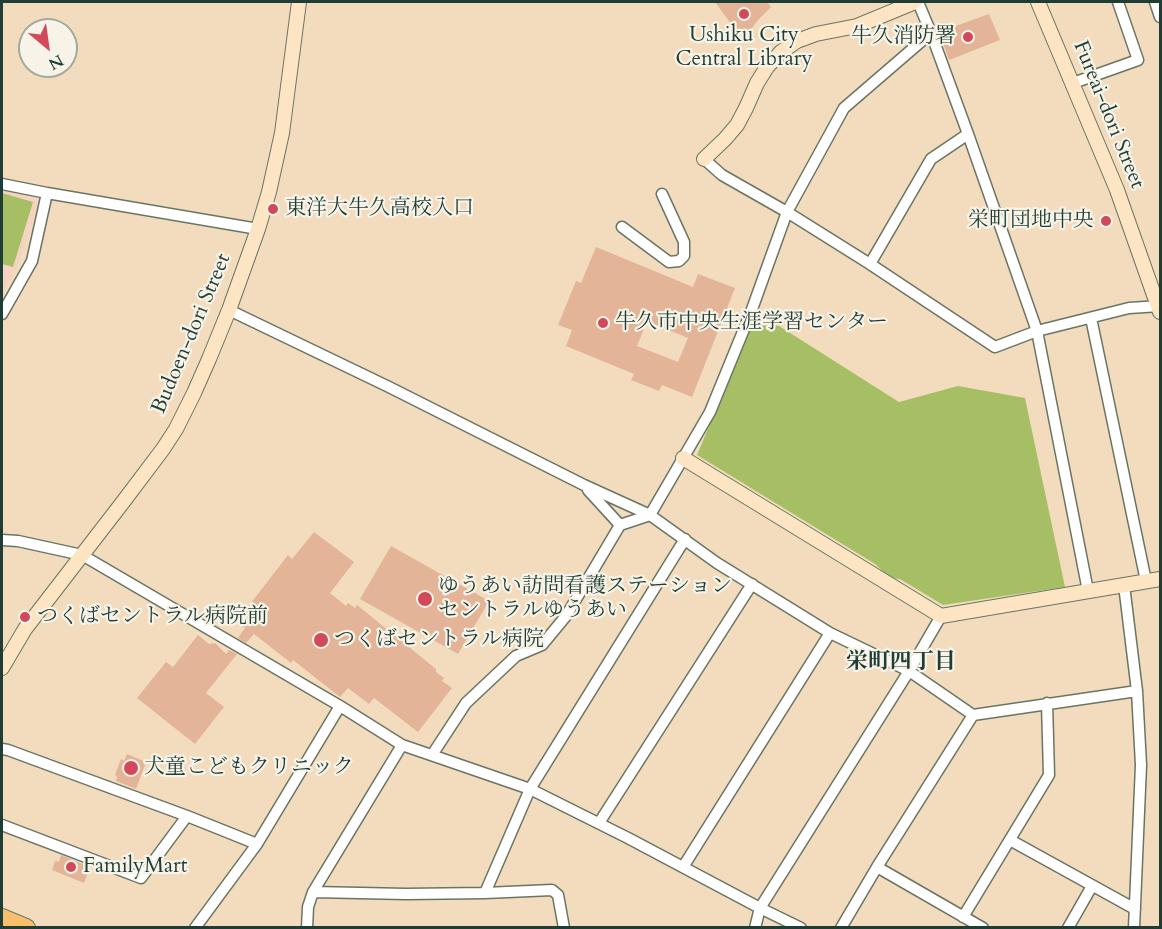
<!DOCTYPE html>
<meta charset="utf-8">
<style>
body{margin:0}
#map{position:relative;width:1162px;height:929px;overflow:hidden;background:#f2dcbd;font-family:Cardo,serif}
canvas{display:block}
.frame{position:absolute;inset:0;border:3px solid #1f3d34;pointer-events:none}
.north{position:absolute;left:18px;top:18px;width:60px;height:60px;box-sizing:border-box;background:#f7f3e8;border:2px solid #a1aaa0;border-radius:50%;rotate:151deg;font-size:16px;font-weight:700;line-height:24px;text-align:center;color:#1f3d34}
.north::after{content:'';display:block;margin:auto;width:21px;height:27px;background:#d1495b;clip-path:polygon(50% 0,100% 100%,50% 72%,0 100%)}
</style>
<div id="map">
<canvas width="1162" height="929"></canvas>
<div class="frame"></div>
<div class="north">N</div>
</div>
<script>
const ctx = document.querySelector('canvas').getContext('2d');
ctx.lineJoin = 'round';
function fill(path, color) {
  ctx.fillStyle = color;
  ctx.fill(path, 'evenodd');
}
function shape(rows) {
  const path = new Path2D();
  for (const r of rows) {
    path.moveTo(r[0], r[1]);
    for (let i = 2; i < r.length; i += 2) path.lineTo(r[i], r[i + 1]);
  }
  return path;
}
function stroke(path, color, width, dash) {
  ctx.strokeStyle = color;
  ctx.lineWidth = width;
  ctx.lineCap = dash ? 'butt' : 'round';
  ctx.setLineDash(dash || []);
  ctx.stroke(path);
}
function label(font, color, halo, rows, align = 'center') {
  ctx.font = font + ' Cardo,"Noto Serif JP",serif';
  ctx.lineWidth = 4.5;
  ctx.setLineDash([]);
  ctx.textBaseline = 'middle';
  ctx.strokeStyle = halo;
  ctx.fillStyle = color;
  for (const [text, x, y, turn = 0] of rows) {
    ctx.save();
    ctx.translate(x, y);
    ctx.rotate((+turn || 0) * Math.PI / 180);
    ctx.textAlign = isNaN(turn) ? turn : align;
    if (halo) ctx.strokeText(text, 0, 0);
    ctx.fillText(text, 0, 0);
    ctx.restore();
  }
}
fill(shape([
 [2,189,35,196,38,205,19,264,2,294]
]), '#f4d3c1');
fill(shape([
 [2,193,33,202,13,267,2,264],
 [757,312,899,402,958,386,1025,398,1065,587,943,605,900,579,890,578,875,564,697,455]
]), '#a7bf64');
fill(shape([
 [715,2,767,2,771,7,759,19,748,33,737,32],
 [989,14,1000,40,949,60,939,32],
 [596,247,693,287,698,274,735,288,692,397,662,385,659,391,631,380,634,374,566,346,572,330,558,325,576,281,581,283],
 [647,321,688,338,678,362,637,346],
 [314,532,354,562,330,593,346,606,348,603,355,608,357,605,436,669,436,672,444,678,442,681,452,688,418,732,374,698,369,704,348,688,340,697,293,660,291,663,254,634,246,643,238,638,245,628,234,620,241,611,244,612,288,555,292,559],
 [391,546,489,601,458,654,360,599],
 [198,635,209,644,215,643,226,654,229,650,237,654,206,693,224,707,195,744,137,698,166,662,173,667],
 [127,754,146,762,136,789,116,781,117,776,115,775,121,759,124,761],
 [61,855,90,867,84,883,52,870,55,861,59,862]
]), '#e3b497');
const street = shape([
 [918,2,931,33,968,134,1037,331,1088,591],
 [1155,2,1160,17],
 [1073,83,1138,60,1118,2],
 [704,159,722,175,787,212,870,264,995,347,1037,331,1129,308,1160,306],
 [2,184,47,193,258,229],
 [622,227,669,262,679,261,684,256,684,242,662,194],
 [870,264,931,159,968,134],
 [229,310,389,387,584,485,650,515,717,563,830,633,909,671,973,715,1137,691],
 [2,314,32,261,47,193],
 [1091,318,1146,581],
 [588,490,620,525,650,515,710,412,751,312,787,212,844,108,931,33],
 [2,540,18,541,82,555,340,706,402,745,530,789,628,838,760,908,801,928],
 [1124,585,1137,691,1141,765,1134,928],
 [2,749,8,750,187,816,257,844],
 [432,755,466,703,516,656,542,645,566,616,620,525],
 [599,823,752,584],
 [2,825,141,878,187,816],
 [1010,840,1135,909],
 [683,867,830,633],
 [877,867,983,928],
 [313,892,406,894,485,893,552,890,558,895,564,928],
 [485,893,530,789,685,539],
 [963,917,1049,775,1047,703],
 [195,928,257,844,340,706],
 [307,928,308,907,313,892,402,745],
 [755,928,760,908,909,671,941,616],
 [841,928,877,867,973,715],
 [1068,928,1092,886]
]);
const secondary = shape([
 [1038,2,1117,190,1160,312],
 [704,159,725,139,737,125,746,108,757,83,767,67,781,52,797,41,816,34,857,26,915,2],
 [683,458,941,616,1160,579],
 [2,668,25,629,123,502,163,449,176,429,194,393,209,359,229,310,258,229,269,192,282,133,299,2]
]);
const highway = shape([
 [2,918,26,928]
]);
stroke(street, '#697564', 13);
stroke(secondary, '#697564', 16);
stroke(highway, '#697564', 20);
stroke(street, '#fff', 10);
stroke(secondary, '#fde5c4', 14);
stroke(highway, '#f9bf6c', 18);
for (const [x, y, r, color] of [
 [744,14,6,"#d1495b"],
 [968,37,6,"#d1495b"],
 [273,209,6,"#d1495b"],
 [1106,221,6,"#d1495b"],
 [603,323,6,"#d1495b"],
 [425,599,8,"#d1495b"],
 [25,617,6,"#d1495b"],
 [321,640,8,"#d1495b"],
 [131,768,8,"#d1495b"],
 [71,867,6,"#d1495b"]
]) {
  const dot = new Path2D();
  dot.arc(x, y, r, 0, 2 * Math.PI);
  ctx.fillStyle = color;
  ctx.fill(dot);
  stroke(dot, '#f7f3e8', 2);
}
label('21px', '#1f3d34', '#f7f3e8', [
 ["Ushiku City",744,36,"center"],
 ["Central Library",744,60,"center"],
 ["牛久消防署",956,37,"right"],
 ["東洋大牛久高校入口",285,209],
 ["栄町団地中央",1094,221,"right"],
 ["牛久市中央生涯学習センター",615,323],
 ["ゆうあい訪問看護ステーション",438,587],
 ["セントラルゆうあい",438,611],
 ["つくばセントラル病院前",37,617],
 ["つくばセントラル病院",334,640],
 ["犬童こどもクリニック",144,768],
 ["FamilyMart",83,867]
], 'left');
label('21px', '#1f3d34', '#f7f3e8', [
 ["Fureai-dori Street",1108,115,68],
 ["Budoen-dori Street",192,334,-67]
]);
label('bold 22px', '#1f3d34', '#f7f3e8', [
 ["栄町四丁目",901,663]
]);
</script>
